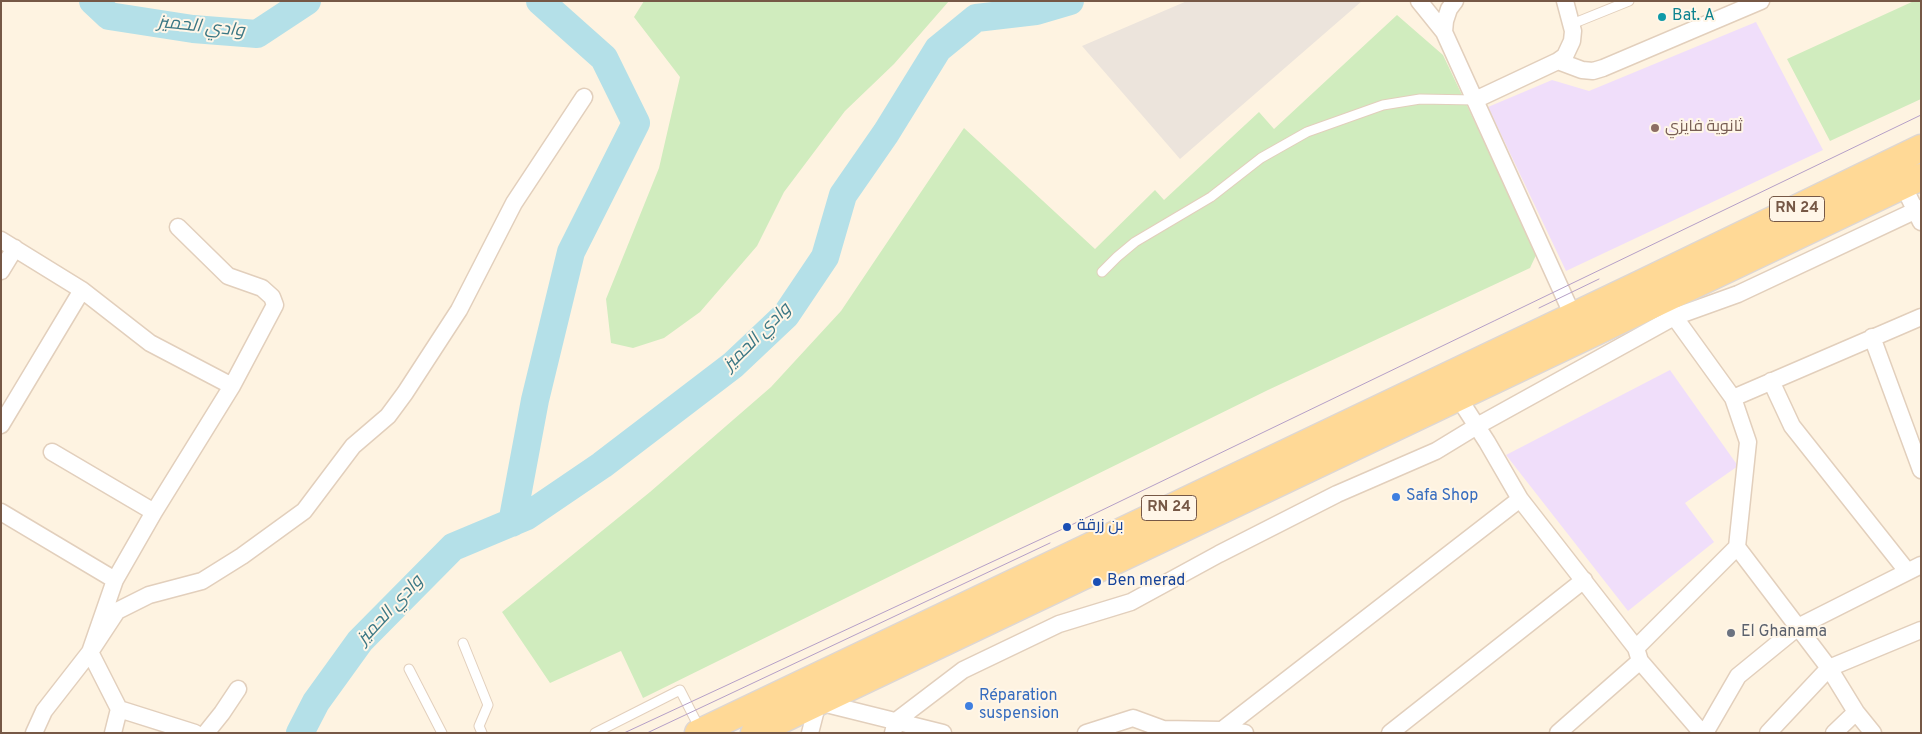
<!DOCTYPE html>
<meta charset="utf-8">
<style>
body{margin:0}
#map{position:relative;width:1922px;height:734px;overflow:hidden;background:#fef3e1;font-family:Overpass,sans-serif}
canvas{display:block}
.frame{position:absolute;inset:0;border:2px solid #765846;pointer-events:none}
</style>
<div id="map">
<canvas width="1922" height="734"></canvas>
<div class="frame"></div>
</div>
<script>
const ctx = document.querySelector('canvas').getContext('2d');
ctx.lineJoin = 'round';
function fill(path, color) {
  ctx.fillStyle = color;
  ctx.fill(path, 'evenodd');
}
function shape(rows) {
  const path = new Path2D();
  for (const r of rows) {
    path.moveTo(r[0], r[1]);
    for (let i = 2; i < r.length; i += 2) path.lineTo(r[i], r[i + 1]);
  }
  return path;
}
function stroke(path, color, width, dash) {
  ctx.strokeStyle = color;
  ctx.lineWidth = width;
  ctx.lineCap = dash ? 'butt' : 'round';
  ctx.setLineDash(dash || []);
  ctx.stroke(path);
}
function label(font, color, halo, rows, align = 'center') {
  ctx.font = font + ' Overpass,Cairo,sans-serif';
  ctx.lineWidth = 4;
  ctx.setLineDash([]);
  ctx.textBaseline = 'middle';
  ctx.strokeStyle = halo;
  ctx.fillStyle = color;
  for (const [text, x, y, turn = 0] of rows) {
    ctx.save();
    ctx.translate(x, y);
    ctx.rotate((+turn || 0) * Math.PI / 180);
    ctx.textAlign = isNaN(turn) ? turn : align;
    if (halo) ctx.strokeText(text, 0, 0);
    ctx.fillText(text, 0, 0);
    ctx.restore();
  }
}
fill(shape([
 [1187,1,1362,1,1180,159,1082,46]
]), '#ece4dc');
fill(shape([
 [1756,22,1823,150,1566,271,1488,107,1552,80,1589,91],
 [1670,370,1738,466,1685,503,1714,542,1628,611,1506,455]
]), '#f0defa');
fill(shape([
 [644,1,949,1,894,64,845,111,784,192,757,246,700,312,664,338,633,348,611,343,606,299,659,168,680,77,634,17],
 [1914,1,1921,1,1921,99,1830,141,1787,59],
 [1397,15,1443,55,1537,253,1530,268,1268,390,643,698,621,651,550,683,502,612,650,492,771,387,841,311,964,128,1095,249,1155,190,1164,200,1259,112,1274,129]
]), '#d0ecbe');
stroke(shape([
 [93,1,109,16,193,29,257,34,307,1],
 [512,523,535,400,571,252,636,123,604,58,540,1],
 [300,733,316,702,360,641,453,547,527,516,602,465,733,365,786,315,825,257,843,195,886,133,938,49,976,18,1036,11,1070,1]
]), '#b4e0e8', 28);
const service = shape([
 [1572,24,1629,1],
 [1102,272,1117,257,1135,242,1211,197,1261,158,1307,132,1383,105,1420,99,1475,100],
 [463,643,488,705,479,726,482,733],
 [409,669,442,733],
 [595,733,680,690,700,729]
]);
const minor = shape([
 [1419,1,1444,32],
 [1455,1,1449,9,1445,21,1444,32,1573,316],
 [1558,61,1582,70,1593,71,1603,68,1761,1],
 [1475,100,1558,61,1565,56,1572,41,1573,31,1565,1],
 [1903,185,1921,222],
 [178,227,228,276,262,288,272,297,275,305,232,386],
 [1,240,82,290,150,343,232,386,154,512,115,580,1,512],
 [1,271,15,248],
 [1668,308,1733,398,1748,442,1737,547,1829,668,1856,712,1873,733],
 [1872,337,1921,470],
 [1771,381,1792,426,1907,571],
 [1458,397,1487,442,1520,499,1636,648,1640,661,1702,733],
 [1733,398,1921,317],
 [1,425,82,290],
 [52,452,154,512],
 [1636,648,1737,547],
 [119,709,195,733],
 [1222,730,1520,499],
 [34,733,44,711,90,652,117,611,149,595,202,581,242,556,304,511,353,446,388,416,405,393,459,310,514,203,584,97],
 [113,733,119,709,90,652,115,580],
 [206,733,222,713,238,689],
 [810,733,818,702,943,733],
 [893,733,896,721,963,670,1059,624,1131,602,1219,554,1337,494,1436,451,1477,426,1674,317,1738,294,1921,208],
 [1086,733,1133,718,1163,729,1222,730,1245,733],
 [1390,733,1584,580],
 [1558,733,1640,661],
 [1705,733,1738,676,1798,627,1921,565],
 [1768,733,1829,668,1921,630],
 [1834,733,1856,712]
]);
const primary = shape([
 [698,733,1640,284,1921,148],
 [754,733,1921,177]
]);
stroke(service, '#e2cfbc', 11);
stroke(minor, '#e2cfbc', 19);
stroke(primary, '#ded7d3', 29);
stroke(service, '#fff', 9);
stroke(minor, '#fff', 16);
stroke(primary, '#ffd996', 26);
stroke(shape([
 [1539,308,1599,279],
 [624,733,1067,527,1921,115],
 [647,733,1050,543]
]), '#b59fc7', 1);
for (const [x, y, r, color] of [
 [1662,17,5,"#0f9aa8"],
 [1655,128,5,"#8d6e63"],
 [1396,497,5,"#3f7fe0"],
 [1067,527,5,"#1a4fb4"],
 [1097,582,5,"#1a4fb4"],
 [1731,633,5,"#6b7280"],
 [969,706,5,"#3f7fe0"]
]) {
  const dot = new Path2D();
  dot.arc(x, y, r, 0, 2 * Math.PI);
  ctx.fillStyle = color;
  ctx.fill(dot);
  stroke(dot, '#fff6e8', 2);
}
for (const [x, y, w] of [
 [1797,209,55],
 [1169,508,55]
]) {
  const box = new Path2D();
  box.roundRect(x - w / 2, y - 12.5, w, 25, 4);
  ctx.fillStyle = '#fff6e8';
  ctx.fill(box);
  stroke(box, '#765846', 1);
}
label('bold 15px', '#765846', null, [
 ["RN 24",1797,209],
 ["RN 24",1169,508]
]);
label('16px', '#0d838f', '#fff6e8', [
 ["Bat. A",1672,17]
], 'left');
label('16px', '#785e54', '#fff6e8', [
 ["ثانوية فايزي",1665,128]
], 'left');
label('16px', '#366cbe', '#fff6e8', [
 ["Safa Shop",1406,497],
 ["Réparation",979,697],
 ["suspension",979,715]
], 'left');
label('16px', '#164399', '#fff6e8', [
 ["بن زرقة",1077,527],
 ["Ben merad",1107,582]
], 'left');
label('16px', '#5b616d', '#fff6e8', [
 ["El Ghanama",1741,633]
], 'left');
label('italic 18px', '#3b7784', '#fff6e8', [
 ["وادي الحميز",201,28,6],
 ["وادي الحميز",758,338,-45],
 ["وادي الحميز",391,611,-47]
]);
</script>
